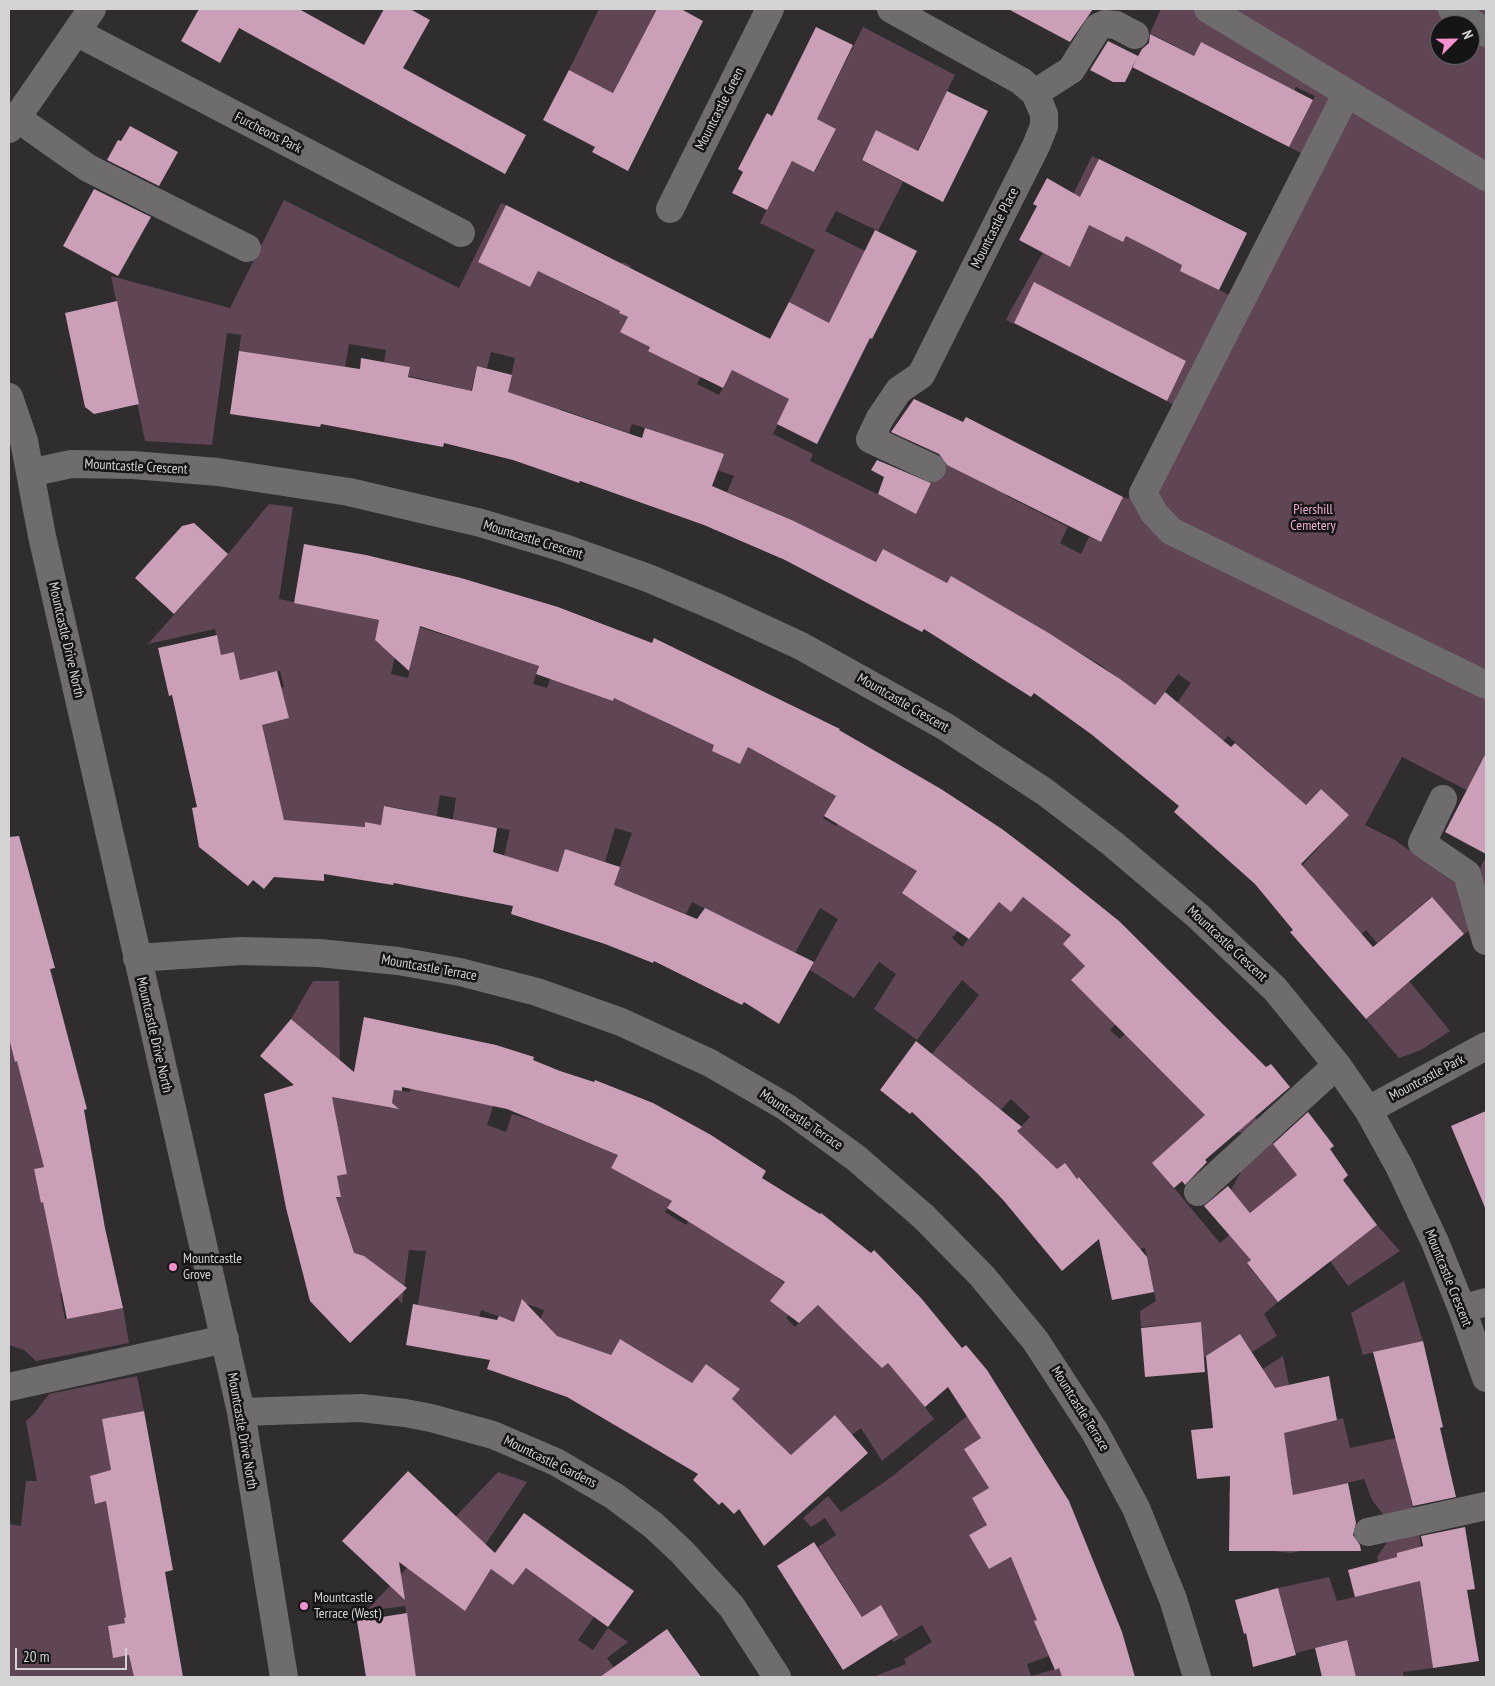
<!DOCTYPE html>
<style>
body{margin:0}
#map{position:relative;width:1495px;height:1686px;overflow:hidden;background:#2f2d2e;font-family:"PT Sans Narrow",sans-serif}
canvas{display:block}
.frame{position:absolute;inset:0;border:10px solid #d4d3d4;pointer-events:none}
.north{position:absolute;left:1430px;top:15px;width:50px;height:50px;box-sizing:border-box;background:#161516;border:1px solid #626162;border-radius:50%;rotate:67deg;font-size:14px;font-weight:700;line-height:20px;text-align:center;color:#d4d3d4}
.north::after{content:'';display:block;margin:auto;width:18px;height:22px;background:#f790ce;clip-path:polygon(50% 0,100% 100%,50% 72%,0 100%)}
.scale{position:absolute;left:15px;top:1648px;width:112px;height:22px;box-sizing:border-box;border:2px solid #d4d3d4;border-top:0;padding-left:6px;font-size:15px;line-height:18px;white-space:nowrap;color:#d4d3d4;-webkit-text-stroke:4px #161516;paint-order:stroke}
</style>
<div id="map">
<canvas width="1495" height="1686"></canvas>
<div class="frame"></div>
<div class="north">N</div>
<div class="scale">20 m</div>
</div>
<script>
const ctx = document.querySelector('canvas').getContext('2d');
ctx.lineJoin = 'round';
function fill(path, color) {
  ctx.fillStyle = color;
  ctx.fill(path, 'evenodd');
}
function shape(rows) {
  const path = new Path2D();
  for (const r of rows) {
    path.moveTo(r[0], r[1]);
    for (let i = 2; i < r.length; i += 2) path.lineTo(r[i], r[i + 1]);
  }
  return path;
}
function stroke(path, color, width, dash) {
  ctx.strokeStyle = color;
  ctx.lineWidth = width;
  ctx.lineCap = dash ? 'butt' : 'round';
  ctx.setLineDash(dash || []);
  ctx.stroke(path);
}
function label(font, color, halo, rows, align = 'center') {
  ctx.font = font + ' "PT Sans Narrow",sans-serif';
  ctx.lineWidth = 5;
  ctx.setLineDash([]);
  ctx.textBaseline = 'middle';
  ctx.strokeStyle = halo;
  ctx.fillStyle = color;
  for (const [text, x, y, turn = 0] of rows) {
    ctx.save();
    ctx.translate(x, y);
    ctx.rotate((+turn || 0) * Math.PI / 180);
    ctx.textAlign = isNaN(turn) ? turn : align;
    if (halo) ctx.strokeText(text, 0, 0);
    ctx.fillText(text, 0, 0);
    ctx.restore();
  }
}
fill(shape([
 [599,9,657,9,618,83,654,114,569,70],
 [1161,9,1486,9,1486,800,1402,757,1365,825,1395,840,1456,884,1472,929,1464,934,1431,897,1377,943,1366,930,1354,941,1302,866,1334,830,1323,819,1332,799,1321,789,1300,811,1268,771,1228,736,1212,754,1175,706,1191,683,1178,674,1155,705,1099,664,951,577,947,583,883,549,869,575,799,523,727,492,734,476,705,466,645,428,632,424,629,433,560,409,559,413,506,399,515,358,491,352,487,368,477,366,471,391,409,376,410,367,384,362,386,350,349,344,345,367,239,352,241,335,227,333,212,445,145,441,111,276,230,308,284,200,459,288,501,203,506,205,478,262,530,287,538,271,602,303,622,262,631,266,630,268,639,273,619,313,657,332,648,350,665,359,710,359,697,384,719,395,732,370,740,374,760,334,770,338,783,314,816,331,801,376,773,434,813,454,810,461,916,513,942,462,996,490,1020,445,1029,451,1007,496,1068,527,1060,543,1081,554,1089,537,1101,542,1123,497,1128,499,1175,406,1167,401,1186,361,1095,314,1075,354,1067,351,1087,310,1034,284,1014,324,1006,320,1011,310,1057,227,1092,156,1151,185,1146,227,1139,243,1162,255,1190,249,1180,270,1231,296,1305,155,1289,147,1315,96,1296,87,1287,104,1251,68,1235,59,1227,73,1196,100,1193,98,1218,51,1201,42,1194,56,1150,33],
 [1440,25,1470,25,1470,55,1440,55],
 [863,27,955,75,917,151,877,130,870,143,861,160,903,182,878,231,836,211,825,231,905,271,830,324,789,302,815,250,760,223,792,161,815,172,836,129,817,119],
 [269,504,293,507,279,599,379,620,375,640,381,646,387,647,398,643,391,674,408,678,419,627,539,665,533,684,547,688,553,670,619,684,655,717,677,728,721,732,712,751,740,764,758,726,760,754,836,796,823,818,836,826,850,804,902,861,908,866,917,863,921,866,903,893,913,900,975,910,952,938,962,947,998,901,1011,912,1023,897,1064,929,1071,935,1086,965,1072,980,1128,1012,1110,1030,1120,1039,1140,1018,1235,1095,1259,1122,1256,1133,1225,1132,1170,1183,1220,1243,1250,1217,1273,1243,1247,1264,1278,1302,1264,1314,1277,1336,1252,1352,1240,1334,1188,1368,1201,1322,1141,1327,1140,1311,1156,1301,1145,1248,1103,1256,1099,1240,1119,1224,1080,1177,1077,1179,1065,1164,1054,1172,1017,1131,1030,1117,1011,1099,998,1113,932,1054,979,995,962,980,917,1040,874,1009,896,974,879,962,854,998,810,970,838,919,820,908,795,953,692,902,686,914,651,900,612,889,632,833,615,828,605,862,565,849,558,872,504,856,510,830,476,824,451,831,456,798,440,795,434,834,406,829,409,810,385,806,381,825,366,822,365,827,305,822,303,830,288,863,235,731,289,718,284,698,265,702,263,692,284,687,280,671,240,680,234,652,221,655,215,629,148,644,228,554],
 [1486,857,1486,893,1474,879],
 [313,981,339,981,340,1080,350,1100,391,1108,394,1090,410,1092,411,1089,499,1087,487,1125,506,1132,512,1114,538,1122,553,1074,568,1080,549,1127,591,1144,608,1105,621,1149,611,1168,644,1186,683,1183,665,1212,686,1225,700,1202,719,1240,765,1268,784,1283,771,1300,789,1315,786,1318,795,1327,819,1304,882,1368,898,1353,925,1407,934,1419,882,1461,861,1428,852,1435,835,1415,791,1455,732,1400,739,1389,706,1364,680,1399,648,1356,620,1339,593,1385,537,1329,544,1310,521,1302,514,1322,481,1310,469,1357,453,1354,460,1313,418,1305,426,1251,409,1250,402,1304,368,1259,360,1255,351,1255,308,1203,341,1197,337,1176,347,1174,302,1091,333,1054,291,1019],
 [1409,981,1450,1031,1421,1050,1399,1058,1366,1019],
 [9,1038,15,1062,34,1057,25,1091,33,1123,53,1165,34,1169,41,1202,60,1199,51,1240,56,1264,72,1261,78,1289,60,1293,65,1319,123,1308,129,1343,36,1361,24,1350,9,1345],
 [1270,1140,1297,1175,1252,1215,1231,1190,1244,1166],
 [1377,1225,1400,1251,1348,1286,1330,1261],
 [1404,1281,1423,1341,1363,1355,1351,1313],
 [1283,1356,1298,1428,1343,1418,1350,1448,1396,1438,1414,1512,1386,1518,1372,1500,1364,1479,1312,1491,1323,1546,1291,1553,1272,1551,1272,1501,1230,1500,1229,1492,1292,1486,1289,1469,1211,1407,1210,1403],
 [137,1376,144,1411,102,1419,112,1472,90,1477,95,1503,117,1499,142,1615,124,1618,125,1623,108,1626,113,1657,130,1655,134,1677,9,1677,9,1524,21,1526,26,1481,37,1481,26,1421,34,1414,49,1394],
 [967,1416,981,1438,964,1449,989,1488,972,1498,987,1525,969,1535,989,1569,1029,1548,1015,1568,1023,1585,1055,1612,1035,1621,1049,1656,1027,1664,1031,1676,1059,1668,1062,1677,873,1677,906,1664,904,1659,932,1642,922,1625,894,1642,891,1639,881,1646,818,1547,836,1535,825,1518,811,1527,803,1518,828,1496,841,1512,890,1478],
 [498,1472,527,1482,449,1599,465,1610,491,1569,513,1585,526,1568,594,1617,578,1640,593,1650,608,1628,628,1642,607,1658,615,1669,603,1677,416,1677,405,1606,366,1611],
 [1418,1527,1429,1596,1422,1597,1433,1668,1403,1672,1404,1677,1356,1677,1346,1640,1296,1653,1278,1588,1329,1577,1337,1601,1385,1590,1377,1557,1390,1538]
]), '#604555');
fill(shape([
 [199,9,299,9,364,45,384,9,410,9,430,20,403,68,526,135,505,174,239,28,220,63,181,41],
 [657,9,681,9,703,21,628,171,592,152,595,147,543,120,569,70,613,93],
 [1008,9,1093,9,1070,42],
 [816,27,853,45,817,119,836,129,814,172,792,161,767,210,732,193,743,172,738,169,767,113,772,116],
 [1150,34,1194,56,1201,42,1313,100,1289,147,1132,67,1142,49,1149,43],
 [1108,41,1138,56,1125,82,1113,82,1090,70],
 [947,91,988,111,943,202,862,160,876,130,918,151],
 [130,126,178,152,159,186,107,160,118,140,121,141],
 [1099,159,1247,233,1219,290,1180,271,1182,265,1126,236,1123,242,1089,225,1070,267,1019,240,1037,206,1033,204,1047,178,1080,197],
 [94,189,151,217,118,276,63,246],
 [506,205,770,339,789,302,829,323,875,230,917,251,872,339,870,338,817,444,777,424,789,399,732,370,723,388,648,351,650,347,620,332,628,317,619,313,620,311,538,271,530,287,478,262],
 [1034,282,1186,361,1167,401,1014,323],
 [117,301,139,404,94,414,85,407,65,313],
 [239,351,360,369,361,358,410,367,408,377,472,391,477,366,512,375,508,392,642,438,645,428,724,454,712,486,794,521,876,562,883,549,947,583,951,576,1047,632,1120,679,1155,705,1165,692,1231,747,1235,743,1306,805,1321,789,1349,815,1301,864,1373,947,1432,897,1464,934,1366,1019,1290,932,1293,930,1255,884,1174,812,1179,806,1091,734,1034,693,1031,697,924,629,922,632,785,560,704,525,580,481,579,483,513,460,444,443,443,447,321,424,320,427,230,414],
 [914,399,963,422,966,417,1123,497,1101,542,947,465,939,454,891,432],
 [877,460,931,483,916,514,878,494,884,477,871,470],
 [194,523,228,554,174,614,135,578,182,526],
 [304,544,366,555,461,578,558,607,652,643,654,638,840,729,839,730,941,789,1002,829,1048,864,1119,921,1266,1067,1271,1064,1290,1087,1205,1160,1207,1162,1185,1185,1182,1181,1174,1188,1152,1163,1205,1115,1071,980,1085,966,1063,944,1071,935,1023,897,1011,912,999,902,969,939,902,893,917,871,824,816,836,796,748,747,740,764,712,751,714,745,614,698,613,701,536,674,539,666,420,626,409,671,375,640,379,620,294,603],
 [217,635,221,655,234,652,240,680,277,671,289,718,262,725,284,820,365,827,365,822,381,825,384,806,497,828,493,852,558,872,565,849,620,867,614,885,697,919,705,908,814,962,779,1024,744,1002,742,1005,654,961,653,963,605,944,511,914,513,906,394,883,393,885,324,874,324,881,274,877,264,889,253,880,248,886,199,847,192,808,197,807,172,695,169,696,158,648],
 [1486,753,1486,854,1445,832],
 [19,836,55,968,50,969,87,1109,84,1110,105,1228,123,1308,67,1319,43,1202,41,1203,34,1169,44,1167,17,1061,15,1062,9,1038,9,837],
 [364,1017,496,1045,534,1057,533,1060,560,1071,594,1082,595,1080,653,1103,711,1135,766,1171,762,1178,820,1214,821,1213,871,1253,874,1250,921,1298,962,1348,966,1345,987,1370,1069,1501,1122,1632,1135,1677,1062,1677,1059,1668,1055,1670,1034,1621,1037,1620,1011,1557,989,1569,969,1535,987,1525,972,1498,989,1488,964,1449,981,1438,948,1387,925,1407,888,1363,882,1368,818,1305,799,1323,770,1301,785,1282,667,1208,672,1201,611,1168,618,1155,507,1109,402,1087,402,1091,394,1090,392,1103,399,1109,332,1097,347,1174,337,1176,341,1197,336,1197,354,1253,364,1256,407,1288,350,1343,310,1301,286,1208,264,1094,294,1085,260,1056,291,1019,354,1072],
 [916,1041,1022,1127,1017,1131,1057,1169,1065,1163,1077,1179,1079,1177,1147,1257,1154,1292,1112,1300,1099,1239,1062,1271,1004,1201,977,1173,912,1112,910,1114,880,1090],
 [1486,1111,1486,1210,1451,1126],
 [1308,1112,1334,1146,1330,1149,1348,1175,1343,1180,1377,1225,1278,1302,1247,1263,1251,1260,1204,1206,1228,1186,1250,1213,1297,1175,1273,1144],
 [522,1299,557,1336,611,1355,620,1339,692,1383,706,1364,740,1389,732,1399,791,1455,835,1415,868,1453,764,1546,739,1509,734,1514,722,1502,719,1505,693,1480,698,1474,567,1397,487,1369,490,1360,406,1345,413,1304,497,1320,499,1316,514,1322],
 [1201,1322,1205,1372,1145,1377,1141,1328],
 [1240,1334,1275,1388,1329,1376,1337,1420,1284,1433,1293,1495,1348,1483,1356,1523,1353,1535,1360,1545,1361,1551,1229,1551,1230,1476,1197,1479,1191,1430,1213,1428,1206,1356],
 [1423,1341,1443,1427,1440,1428,1456,1497,1413,1506,1373,1352],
 [144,1411,173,1570,165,1572,183,1677,134,1677,129,1655,113,1658,108,1626,125,1623,124,1618,126,1617,106,1501,95,1504,90,1476,111,1470,102,1419],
 [408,1471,495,1553,524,1513,634,1591,608,1627,526,1568,513,1585,491,1569,465,1611,399,1562,405,1600,342,1541],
 [1465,1527,1475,1589,1467,1590,1479,1661,1433,1668,1420,1581,1355,1597,1348,1570,1397,1557,1397,1553,1423,1546,1421,1536],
 [814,1542,862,1617,881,1605,898,1635,843,1670,777,1566],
 [1278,1588,1296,1655,1253,1667,1246,1633,1244,1634,1235,1600],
 [407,1613,416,1677,366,1677,357,1621],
 [667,1629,701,1677,600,1677],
 [1347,1640,1356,1677,1322,1677,1315,1648]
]), '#ca9fb7');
stroke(shape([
 [891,9,1021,81,1035,93,1044,114,1044,126,1036,146,921,375,899,390,880,418,870,439,932,468],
 [1208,9,1486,177],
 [1452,9,1486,33],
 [76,32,461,233],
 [1035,93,1071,70,1098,27,1105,24,1116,25,1135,35],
 [1347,93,1143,493,1154,513,1171,531,1486,685],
 [17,118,88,168,247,248],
 [9,129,92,9],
 [670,209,770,9],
 [9,397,24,441,42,536,241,1412,284,1677],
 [30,473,71,464,133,465,218,472,349,492,481,523,564,548,648,578,721,609,801,646,946,727,1045,792,1113,844,1198,916,1275,989,1337,1065,1368,1110,1399,1166,1435,1242,1462,1309,1486,1378],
 [1443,799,1422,843,1467,874,1486,941],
 [137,958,241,951,319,953,398,961,460,972,537,992,621,1022,710,1063,786,1107,856,1158,924,1217,982,1276,1035,1340,1095,1432,1136,1508,1173,1599,1197,1677],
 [1368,1110,1486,1046],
 [1198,1192,1337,1065],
 [1462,1309,1486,1302],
 [9,1387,225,1339],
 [241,1412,361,1408,405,1413,431,1418,493,1435,556,1462,614,1496,653,1525,682,1552,732,1607,777,1677],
 [1368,1532,1486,1506]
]), '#6f6c6e', 28);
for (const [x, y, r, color] of [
 [173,1267,5,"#f790ce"],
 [304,1606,5,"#f790ce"]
]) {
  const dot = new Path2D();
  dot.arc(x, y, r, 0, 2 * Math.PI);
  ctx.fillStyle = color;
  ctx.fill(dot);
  stroke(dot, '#161516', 2);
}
label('14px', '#d4d3d4', '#161516', [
 ["Mountcastle Green",720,109,-63],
 ["Furcheons Park",268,133,27],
 ["Mountcastle Place",995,228,-63],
 ["Mountcastle Crescent",136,467,3],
 ["Mountcastle Crescent",533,540,17],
 ["Mountcastle Drive North",66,640,77],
 ["Mountcastle Crescent",903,703,30],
 ["Mountcastle Crescent",1227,944,43],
 ["Mountcastle Terrace",429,968,10],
 ["Mountcastle Drive North",154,1035,77],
 ["Mountcastle Park",1427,1078,-28],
 ["Mountcastle Terrace",801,1120,34],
 ["Mountcastle Crescent",1448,1278,68],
 ["Mountcastle Terrace",1080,1409,58],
 ["Mountcastle Drive North",242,1431,80],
 ["Mountcastle Gardens",550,1462,26]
]);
label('14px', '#edacd1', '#161516', [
 ["Piershill",1313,510],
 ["Cemetery",1313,526]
]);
label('14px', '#d4d3d4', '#161516', [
 ["Mountcastle",183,1259],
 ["Grove",183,1275],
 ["Mountcastle",314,1598],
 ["Terrace (West)",314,1614]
], 'left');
</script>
